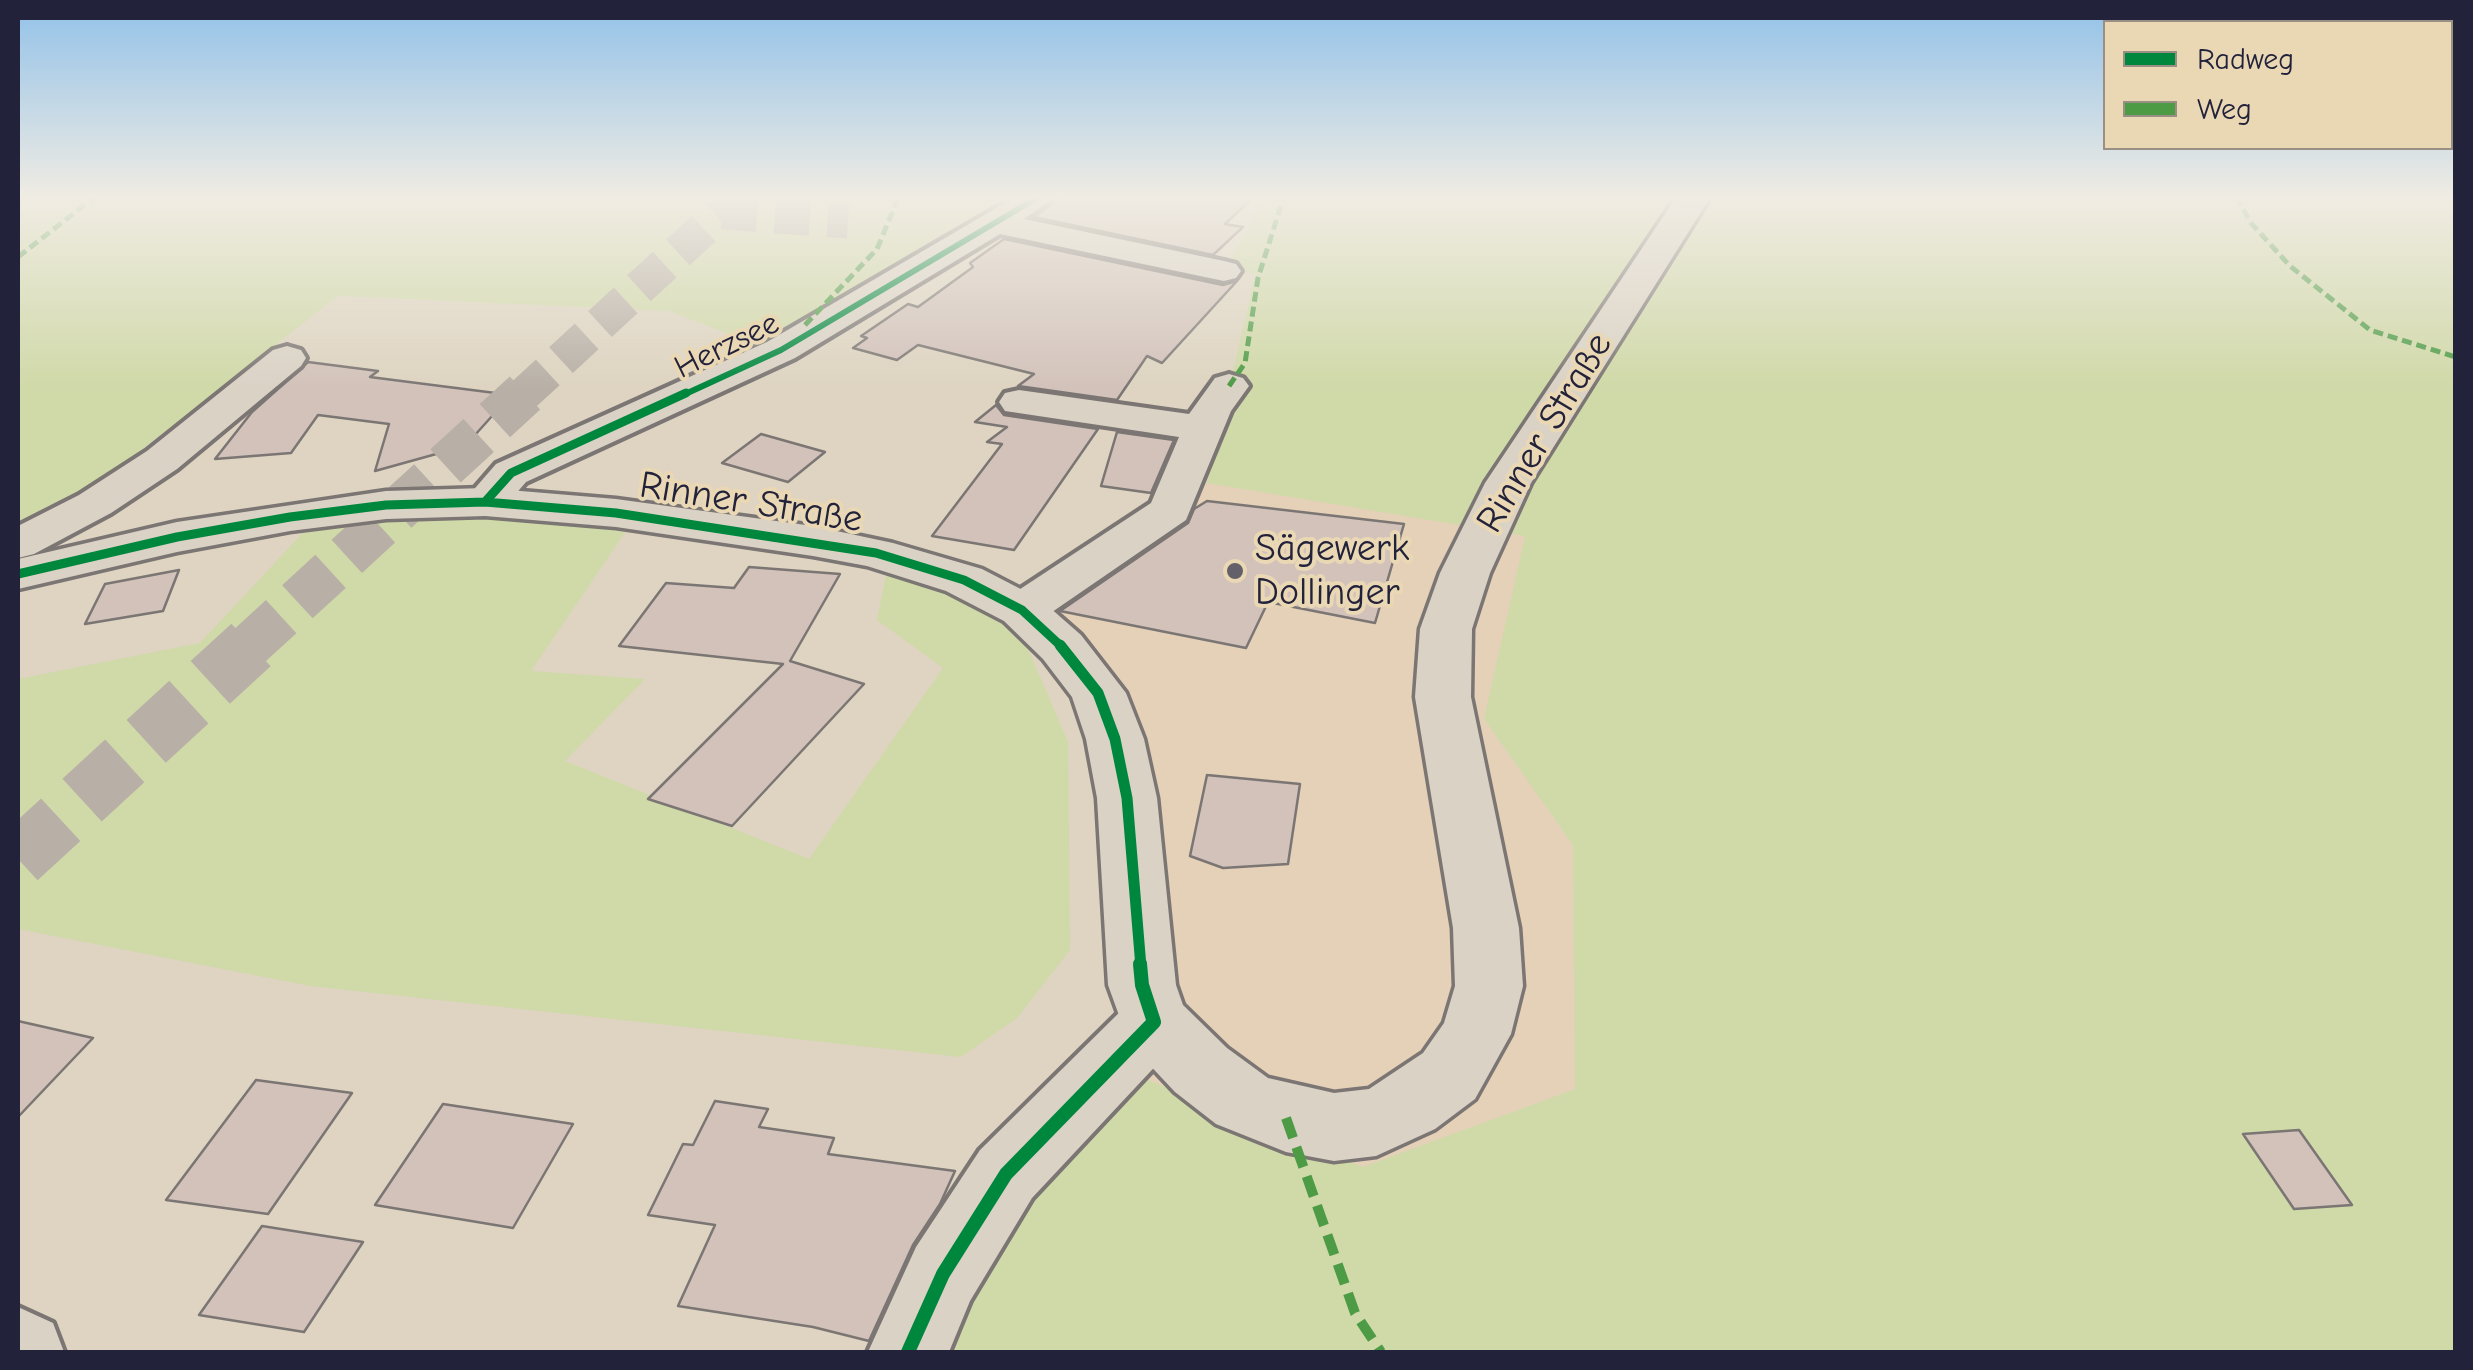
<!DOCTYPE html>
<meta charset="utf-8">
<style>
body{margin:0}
#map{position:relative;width:2473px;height:1370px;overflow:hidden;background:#ded4c1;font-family:"Comic Neue",sans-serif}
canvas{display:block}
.frame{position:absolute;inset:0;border:20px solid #22223b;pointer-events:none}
.legend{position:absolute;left:2103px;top:20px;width:350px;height:130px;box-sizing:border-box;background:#ead8b5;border:2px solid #9a8f84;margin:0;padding:12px 18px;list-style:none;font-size:30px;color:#22223b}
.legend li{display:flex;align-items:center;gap:20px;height:50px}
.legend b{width:50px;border:2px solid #9a8f84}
</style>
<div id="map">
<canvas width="2473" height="1370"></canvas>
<div class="frame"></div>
<ul class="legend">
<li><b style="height:12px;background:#00873e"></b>Radweg</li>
<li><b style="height:12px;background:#4d9b45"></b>Weg</li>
</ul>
</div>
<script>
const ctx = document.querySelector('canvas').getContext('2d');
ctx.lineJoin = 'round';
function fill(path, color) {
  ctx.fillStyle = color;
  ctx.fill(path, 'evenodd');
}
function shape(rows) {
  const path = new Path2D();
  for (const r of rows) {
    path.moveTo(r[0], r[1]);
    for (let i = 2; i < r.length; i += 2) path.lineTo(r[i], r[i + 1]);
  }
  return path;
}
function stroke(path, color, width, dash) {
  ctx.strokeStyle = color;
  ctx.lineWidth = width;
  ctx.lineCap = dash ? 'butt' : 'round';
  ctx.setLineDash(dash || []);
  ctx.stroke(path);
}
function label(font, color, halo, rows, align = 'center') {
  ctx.font = font + ' "Comic Neue",sans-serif';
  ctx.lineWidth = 8;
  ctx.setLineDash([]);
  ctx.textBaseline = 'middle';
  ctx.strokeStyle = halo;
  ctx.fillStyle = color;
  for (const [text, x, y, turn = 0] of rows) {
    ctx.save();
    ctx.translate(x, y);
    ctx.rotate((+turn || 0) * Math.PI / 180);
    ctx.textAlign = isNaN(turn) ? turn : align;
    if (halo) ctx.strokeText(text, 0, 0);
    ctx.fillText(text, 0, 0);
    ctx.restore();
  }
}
fill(shape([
 [1207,483,1526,536,1484,719,1573,845,1575,1089,1363,1167,1148,1080,1133,768,1050,601,1133,510]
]), '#e5d0b8');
fill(shape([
 [18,196,1016,196,760,346,669,311,338,296,63,511,18,530],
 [1266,196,2455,196,2455,1352,934,1352,1031,1173,1148,1080,1363,1167,1575,1089,1573,845,1484,719,1525,536,1207,483,1255,275,1226,267],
 [481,516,626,531,531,671,645,679,565,761,809,859,943,668,877,620,892,546,1020,630,1068,742,1070,950,1017,1018,961,1057,310,986,18,929,18,679,200,643,311,524]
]), '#d0d9a8');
const building = shape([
 [1063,196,1255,196,1225,224,1243,227,1213,255,1034,217,1063,196],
 [1004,239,1223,285,1237,281,1162,363,1147,356,1117,400,1018,386,1034,374,918,345,897,360,853,348,867,338,861,336,908,304,918,307,973,267,970,263,1004,239],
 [308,362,378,371,370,377,511,395,465,446,375,471,389,424,318,415,291,453,215,459,252,412,308,362],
 [996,405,1004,415,1098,429,1014,550,932,536,1002,444,987,442,1007,427,975,422,996,405],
 [1117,432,1174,440,1151,493,1101,486,1117,432],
 [761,434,825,452,788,482,722,463,761,434],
 [1207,501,1404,524,1375,623,1268,602,1246,648,1060,611,1188,523,1194,509,1207,501],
 [749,567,840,574,790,661,864,684,732,826,648,799,783,664,619,646,666,583,734,588,749,567],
 [179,570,163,611,85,624,105,584,179,570],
 [1207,775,1300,784,1288,864,1223,868,1190,856,1207,775],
 [18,1021,93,1038,18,1117,18,1021],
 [256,1080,352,1093,268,1214,166,1200,256,1080],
 [715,1101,768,1109,759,1127,834,1138,828,1154,955,1171,940,1204,913,1245,869,1341,813,1327,678,1306,715,1225,648,1215,683,1144,693,1145,715,1101],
 [443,1104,573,1124,513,1228,375,1205,443,1104],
 [2299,1130,2352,1205,2294,1209,2243,1134,2299,1130],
 [262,1226,363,1242,304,1332,199,1315,262,1226]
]);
fill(building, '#d2c2ba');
stroke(building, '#7b7673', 2.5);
stroke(shape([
 [722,212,848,221],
 [522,396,739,196]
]), '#b8b0a6', 35, [35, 18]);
stroke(shape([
 [248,647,525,393]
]), '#b8b0a6', 45, [45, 22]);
stroke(shape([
 [18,859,251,645]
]), '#b8b0a6', 58, [58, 29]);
const minor = shape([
 [1017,196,1056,196,1024,219,1224,261,1236,264,1241,271,1236,278,1224,281,1000,234,795,358,526,482,501,511,485,515,469,511,463,502,496,464,767,342,1017,196],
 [287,346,301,350,306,358,301,366,177,469,111,513,34,554,18,558,18,526,79,495,147,451,273,350,287,346],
 [1229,374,1243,378,1249,386,1231,411,1186,520,1039,621,1022,625,1005,621,997,610,1005,599,1151,503,1179,437,1005,411,999,402,1005,393,1019,390,1189,414,1215,378,1229,374],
 [1154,993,1178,1002,1187,1022,1178,1042,1032,1198,970,1301,949,1352,868,1352,916,1247,980,1150,1130,1002,1154,993],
 [18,1307,53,1323,64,1352,18,1352,18,1307]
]);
const major = shape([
 [1677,196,1711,196,1531,483,1490,573,1472,629,1471,697,1519,928,1523,986,1511,1034,1475,1099,1435,1129,1376,1156,1334,1161,1286,1152,1216,1124,1175,1092,1129,1043,1108,985,1097,798,1086,739,1072,697,1043,659,1004,621,946,591,867,566,813,556,616,527,485,516,386,519,290,531,177,552,18,589,18,559,177,522,386,491,485,488,616,499,813,526,893,543,982,569,1040,599,1081,635,1126,693,1144,739,1157,798,1176,985,1183,1005,1227,1048,1268,1078,1334,1093,1369,1089,1423,1053,1444,1023,1455,986,1453,928,1415,697,1420,629,1440,573,1485,483,1677,196]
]);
stroke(minor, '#7b7673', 8);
stroke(major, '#7b7673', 7);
fill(minor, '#dad2c5');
fill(major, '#dad2c5');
stroke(shape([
 [2236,196,2251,223,2290,266,2370,330,2456,357],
 [18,257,96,196],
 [805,325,877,249,899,196],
 [1229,386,1245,363,1258,278,1284,196]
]), '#4d9b45', 5, [10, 5]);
stroke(shape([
 [1286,1118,1355,1313,1381,1352]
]), '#4d9b45', 10, [21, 10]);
stroke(shape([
 [681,396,781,350,1040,196]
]), '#00873e', 6);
stroke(shape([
 [485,502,511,473,686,393],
 [18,574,177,537,290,517,386,505,485,502,616,513,876,553,964,580,1022,610,1062,647]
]), '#00873e', 9);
stroke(shape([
 [1060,645,1098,693,1115,739,1127,798,1141,967]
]), '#00873e', 11);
stroke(shape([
 [908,1352,943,1274,1006,1174,1154,1022,1142,985,1140,964]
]), '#00873e', 14);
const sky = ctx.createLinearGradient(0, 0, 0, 388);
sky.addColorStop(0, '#91c1e9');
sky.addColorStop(0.51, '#f0ece3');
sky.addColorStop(1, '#f0ece300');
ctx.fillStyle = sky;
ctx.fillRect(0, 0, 2473, 388);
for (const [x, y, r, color] of [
 [1235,571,10,"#64606a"]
]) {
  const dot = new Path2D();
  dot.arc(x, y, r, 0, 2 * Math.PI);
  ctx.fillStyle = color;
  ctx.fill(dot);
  stroke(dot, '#ead8b5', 4);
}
label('32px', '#22223b', '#ead8b5', [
 ["Herzsee",727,346,-26]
]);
label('38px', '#22223b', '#ead8b5', [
 ["Rinner Straße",1545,433,-59],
 ["Rinner Straße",751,503,9]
]);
label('38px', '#22223b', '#ead8b5', [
 ["Sägewerk",1255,549],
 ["Dollinger",1255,593]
], 'left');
</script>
